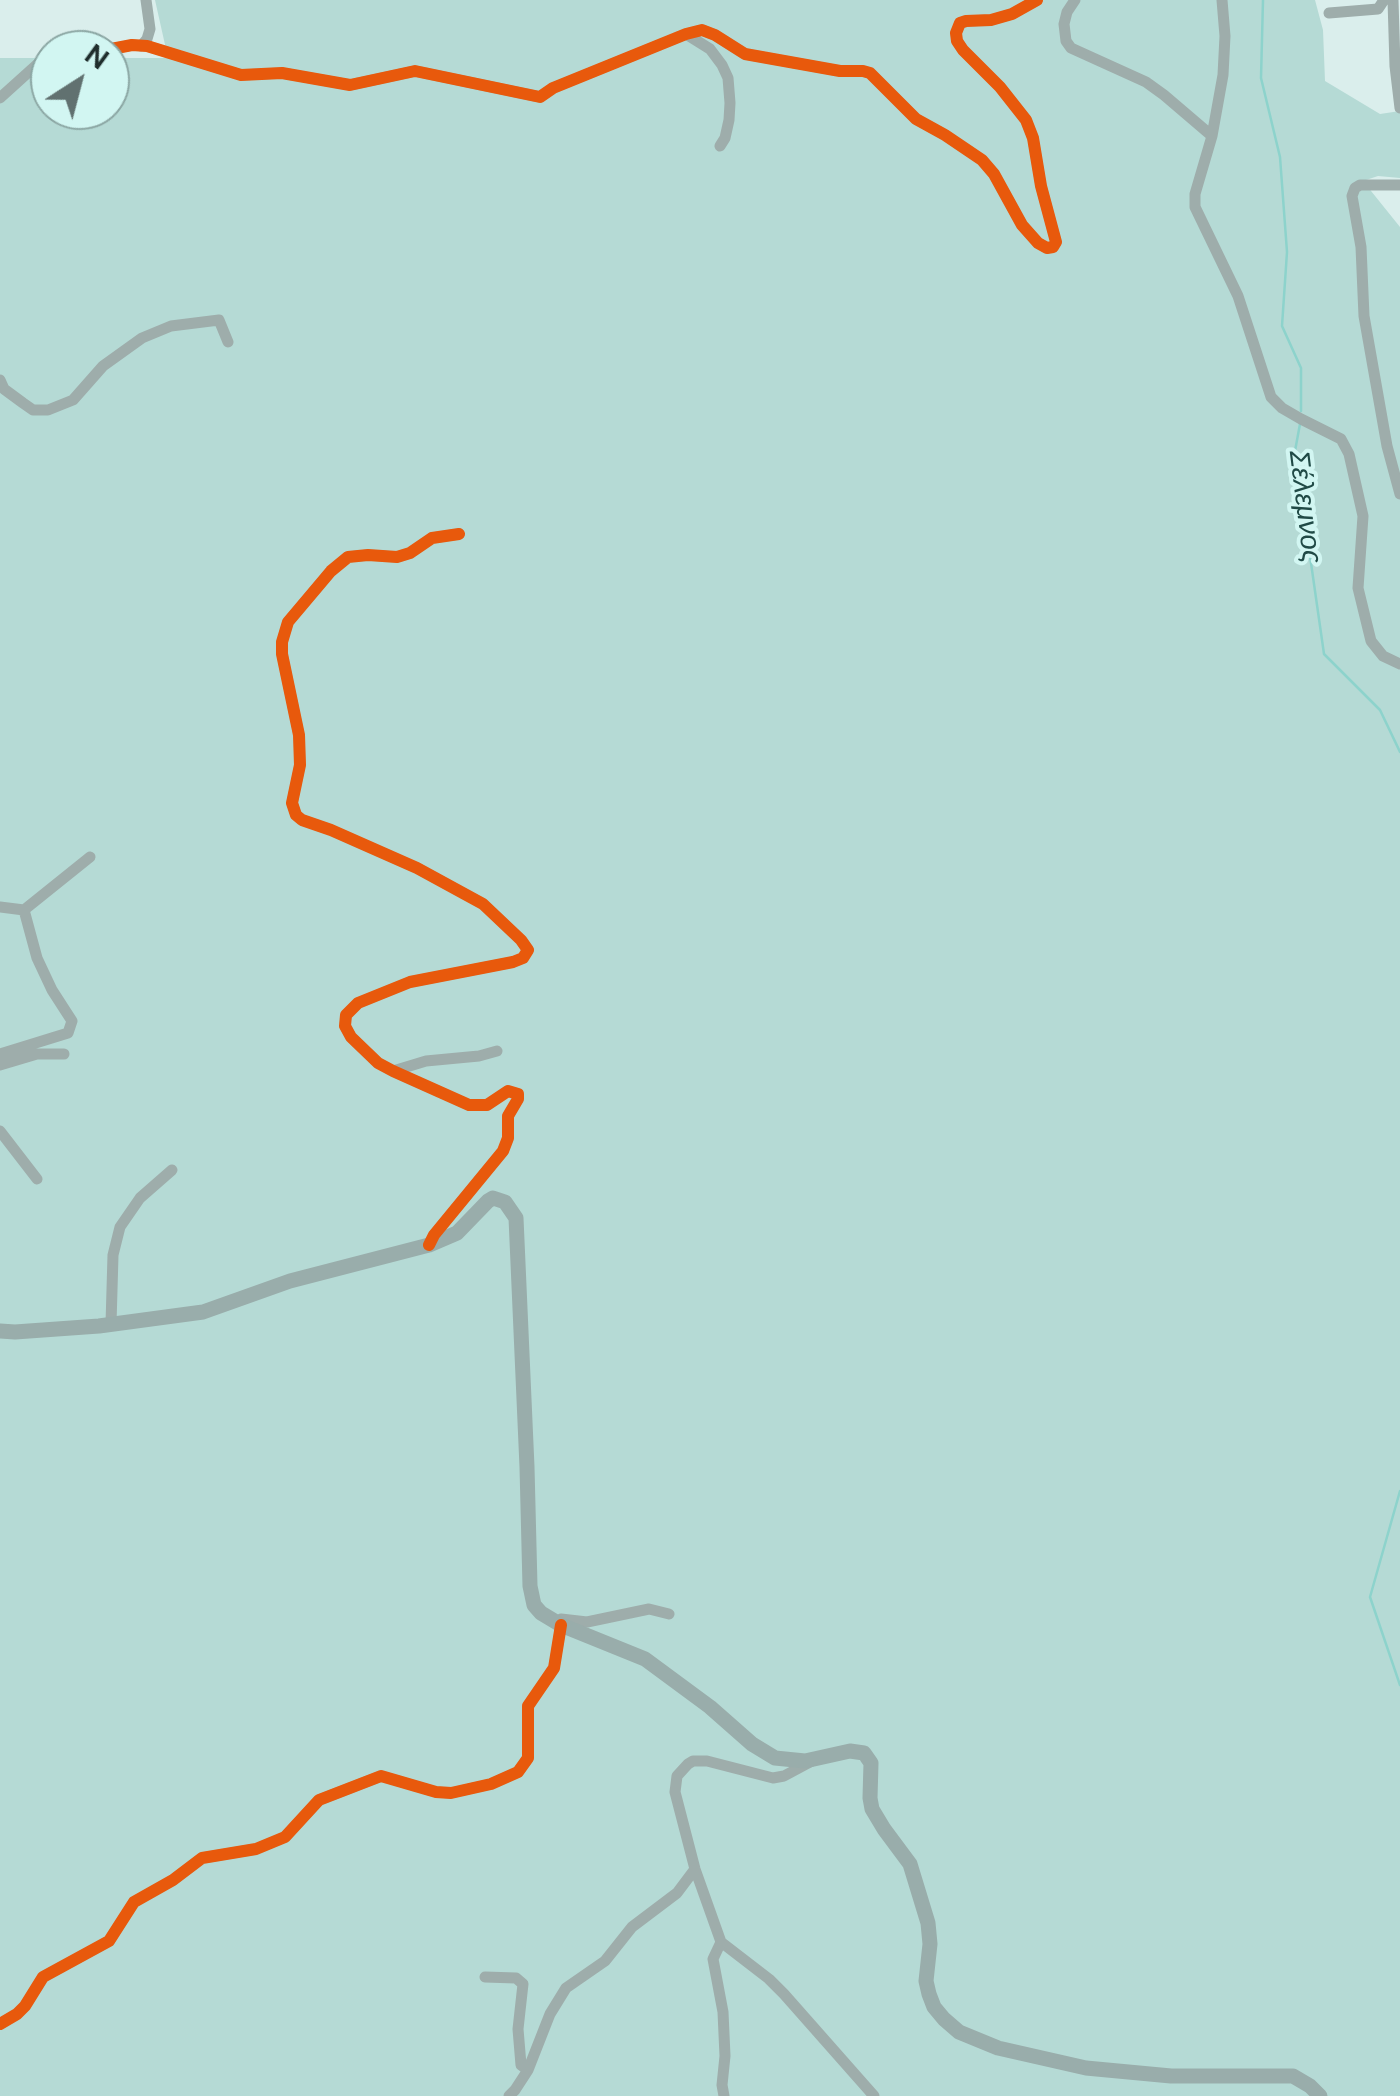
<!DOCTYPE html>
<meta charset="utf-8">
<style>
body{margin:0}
#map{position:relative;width:1400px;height:2096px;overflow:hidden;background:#daeeec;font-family:"DM Sans",sans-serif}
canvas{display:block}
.north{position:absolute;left:30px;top:30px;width:100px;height:100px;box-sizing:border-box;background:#d2f6f2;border:2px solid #8ba6a3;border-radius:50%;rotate:36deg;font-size:28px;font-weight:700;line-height:40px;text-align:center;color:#202e2d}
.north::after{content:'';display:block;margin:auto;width:35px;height:45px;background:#617170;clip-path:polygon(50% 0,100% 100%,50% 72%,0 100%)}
</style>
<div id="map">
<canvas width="1400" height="2096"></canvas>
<div class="north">N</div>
</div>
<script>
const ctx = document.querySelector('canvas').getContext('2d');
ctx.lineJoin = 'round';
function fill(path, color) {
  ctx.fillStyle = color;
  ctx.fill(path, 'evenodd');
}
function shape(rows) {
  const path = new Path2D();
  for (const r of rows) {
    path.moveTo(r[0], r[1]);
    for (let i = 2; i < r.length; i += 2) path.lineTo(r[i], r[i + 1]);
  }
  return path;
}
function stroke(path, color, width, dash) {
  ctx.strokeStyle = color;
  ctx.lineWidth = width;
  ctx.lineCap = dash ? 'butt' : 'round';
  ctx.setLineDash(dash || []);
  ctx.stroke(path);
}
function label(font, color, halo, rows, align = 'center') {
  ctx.font = font + ' "DM Sans",sans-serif';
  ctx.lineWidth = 8;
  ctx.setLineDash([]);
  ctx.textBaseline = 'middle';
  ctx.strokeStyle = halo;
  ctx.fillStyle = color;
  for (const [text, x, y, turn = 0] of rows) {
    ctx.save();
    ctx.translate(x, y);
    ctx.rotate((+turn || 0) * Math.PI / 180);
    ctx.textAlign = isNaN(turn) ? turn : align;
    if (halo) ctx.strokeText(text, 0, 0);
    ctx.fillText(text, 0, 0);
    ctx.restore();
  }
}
fill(shape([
 [155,0,1315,0,1323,30,1325,81,1380,114,1400,111,1400,178,1378,176,1363,181,1400,227,1400,2096,0,2096,0,58,50,58,50,110,110,110,110,58,168,58]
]), '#b5dad5');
stroke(shape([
 [1263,0,1261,78,1280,157,1287,252,1282,326,1301,368,1301,411],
 [1300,424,1295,451,1324,654,1380,710,1400,752],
 [1400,1491,1370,1597,1400,1685]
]), '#8dd3cc', 2.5);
stroke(shape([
 [1075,0,1067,12,1064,24,1066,41,1071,48,1146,82,1164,95,1212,136],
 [1222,0,1225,36,1223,75,1212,136,1195,194,1195,207,1238,296,1271,397,1282,408,1301,419,1341,439,1349,454,1363,516,1358,588,1371,641,1383,656,1400,664],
 [1393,0,1395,66,1400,108],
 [1329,13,1378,9,1384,0],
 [686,34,710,49,722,65,728,78,730,103,729,120,725,138,720,146],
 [141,46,147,39,150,29,146,0],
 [106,50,132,45,147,46,241,75,282,73,350,85,415,71,540,97,553,88,686,34,702,30,715,35,745,54,840,71,863,71,870,73,916,119,945,135,982,160,994,174,1022,225,1038,243,1047,248,1053,247,1056,242,1041,186,1033,138,1026,120,1000,87,963,50,957,41,956,33,960,23,966,21,991,20,1012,14,1037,0],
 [0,98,42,60,50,57],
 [1400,185,1360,185,1355,188,1352,196,1361,247,1364,316,1387,446,1400,494],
 [0,380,4,389,23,403,33,410,48,410,73,400,103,366,142,338,171,326,219,320,228,342],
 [0,907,24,910,90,857],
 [0,1054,68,1033,72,1021,52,990,37,958,24,910],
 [0,1065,37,1054,64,1054],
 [393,1071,426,1061,479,1056,497,1051],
 [0,1131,37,1179],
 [429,1245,434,1235,503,1151,508,1138,508,1116,518,1099,518,1094,508,1091,487,1105,469,1105,393,1071,378,1063,351,1037,345,1026,346,1015,358,1003,410,982,513,962,523,958,528,950,521,940,483,904,417,868,331,830,302,820,296,815,292,803,300,765,299,735,282,654,282,642,288,622,331,571,348,557,368,555,397,557,410,553,432,538,459,534],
 [111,1324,113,1255,120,1227,140,1198,172,1170],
 [561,1619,587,1622,649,1609,669,1614],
 [812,1761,784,1776,773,1778,707,1761,693,1761,688,1764,677,1776,675,1792,695,1869,721,1942,769,1979,784,1994,874,2096],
 [721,1942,713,1959,723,2012,725,2056,722,2085,724,2096],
 [485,1977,516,1978,523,1984,518,2029,521,2065,528,2070],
 [0,2024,17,2014,25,2006,43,1977,109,1941,134,1902,173,1880,202,1858,256,1849,285,1837,319,1800,381,1776,436,1792,451,1793,491,1784,518,1772,528,1758,528,1706,554,1668,561,1625],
 [509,2096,515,2090,528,2070,550,2014,566,1988,605,1961,632,1927,677,1893,695,1869]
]), '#9eadab', 11);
stroke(shape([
 [0,1331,15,1332,99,1326,203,1312,290,1281,429,1245,457,1233,488,1201,493,1198,505,1202,516,1218,527,1467,530,1586,534,1605,541,1613,561,1625,645,1659,710,1707,752,1744,775,1758,805,1761,850,1751,864,1753,871,1763,870,1798,872,1809,884,1829,910,1864,928,1923,930,1944,926,1981,929,1994,934,2007,944,2019,959,2032,998,2048,1086,2068,1171,2076,1293,2076,1310,2086,1320,2096]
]), '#99adab', 15);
stroke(shape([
 [106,50,132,45,147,46,241,75,282,73,350,85,415,71,540,97,553,88,686,34,702,30,715,35,745,54,840,71,863,71,870,73,916,119,945,135,982,160,994,174,1022,225,1038,243,1047,248,1053,247,1056,242,1041,186,1033,138,1026,120,1000,87,963,50,957,41,956,33,960,23,966,21,991,20,1012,14,1037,0],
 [429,1245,434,1235,503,1151,508,1138,508,1116,518,1099,518,1094,508,1091,487,1105,469,1105,393,1071,378,1063,351,1037,345,1026,346,1015,358,1003,410,982,513,962,523,958,528,950,521,940,483,904,417,868,331,830,302,820,296,815,292,803,300,765,299,735,282,654,282,642,288,622,331,571,348,557,368,555,397,557,410,553,432,538,459,534],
 [0,2024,17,2014,25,2006,43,1977,109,1941,134,1902,173,1880,202,1858,256,1849,285,1837,319,1800,381,1776,436,1792,451,1793,491,1784,518,1772,528,1758,528,1706,554,1668,561,1625]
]), '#e8590c', 12);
label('italic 28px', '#204a46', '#d2f6f2', [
 ["Σέλεμνος",1304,507,83]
]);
</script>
